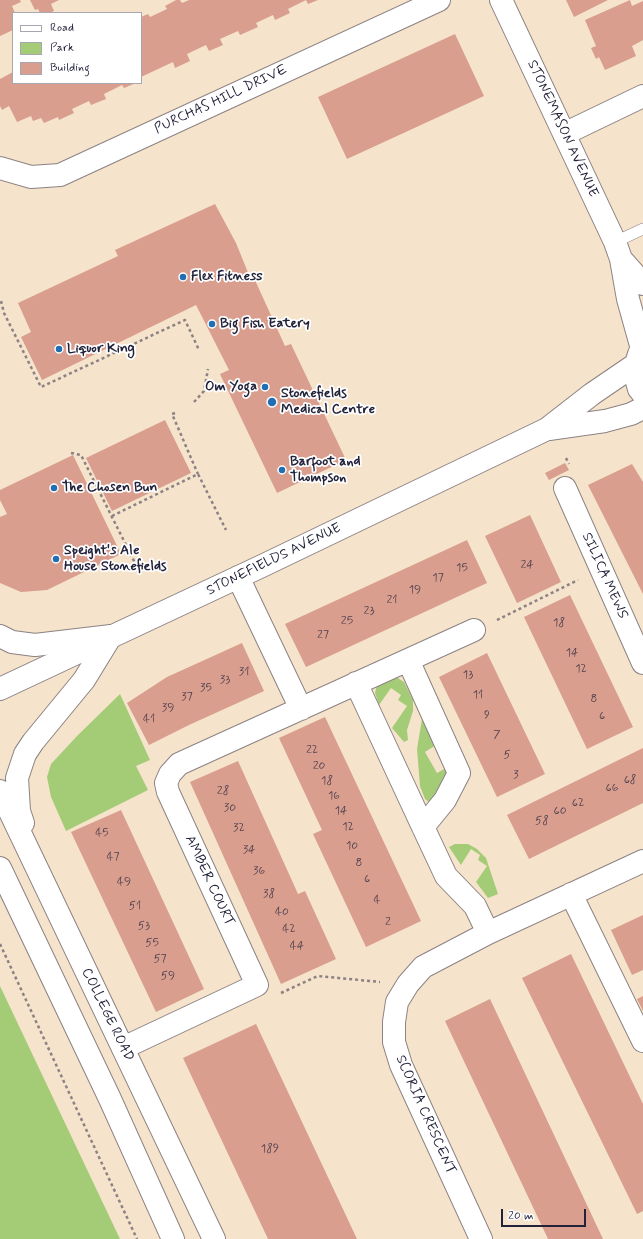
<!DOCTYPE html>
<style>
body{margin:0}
#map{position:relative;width:643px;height:1239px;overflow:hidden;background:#f5e3cb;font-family:Mynerve,sans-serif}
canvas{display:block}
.legend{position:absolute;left:12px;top:12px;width:130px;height:72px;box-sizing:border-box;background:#fff;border:1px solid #a7a7b1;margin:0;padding:5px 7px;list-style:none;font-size:12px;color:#22223b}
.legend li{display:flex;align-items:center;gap:8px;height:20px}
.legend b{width:20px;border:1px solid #a7a7b1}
.scale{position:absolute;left:501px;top:1209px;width:85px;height:18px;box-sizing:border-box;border:2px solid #22223b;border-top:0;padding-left:5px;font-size:12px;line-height:14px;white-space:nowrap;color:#22223b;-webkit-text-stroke:3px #fff;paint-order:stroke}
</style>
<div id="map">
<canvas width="643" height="1239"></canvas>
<ul class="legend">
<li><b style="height:5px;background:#fff"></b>Road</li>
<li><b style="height:11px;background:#a4cc77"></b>Park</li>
<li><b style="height:11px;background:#d99e8d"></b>Building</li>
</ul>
<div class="scale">20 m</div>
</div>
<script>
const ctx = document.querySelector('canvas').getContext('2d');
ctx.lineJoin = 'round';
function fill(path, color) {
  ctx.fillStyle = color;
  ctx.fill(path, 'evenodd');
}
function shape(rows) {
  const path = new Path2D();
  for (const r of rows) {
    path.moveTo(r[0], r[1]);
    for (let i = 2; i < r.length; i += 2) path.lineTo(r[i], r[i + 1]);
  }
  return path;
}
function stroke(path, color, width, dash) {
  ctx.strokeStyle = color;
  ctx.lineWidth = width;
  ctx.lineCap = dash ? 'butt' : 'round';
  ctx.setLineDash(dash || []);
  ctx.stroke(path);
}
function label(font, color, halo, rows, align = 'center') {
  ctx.font = font + ' Mynerve,sans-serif';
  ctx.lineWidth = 3.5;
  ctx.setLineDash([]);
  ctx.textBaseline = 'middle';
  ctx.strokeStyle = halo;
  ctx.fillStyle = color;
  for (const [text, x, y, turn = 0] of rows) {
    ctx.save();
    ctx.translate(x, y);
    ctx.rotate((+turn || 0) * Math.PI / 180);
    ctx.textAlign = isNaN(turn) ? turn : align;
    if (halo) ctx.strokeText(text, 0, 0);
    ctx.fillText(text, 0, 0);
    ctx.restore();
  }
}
fill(shape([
 [393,675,404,682,413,700,413,711,407,730,408,740,404,742,392,728,407,706,398,700,401,695,391,688,379,705,375,693,377,685],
 [120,694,150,760,136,766,148,790,66,831,51,797,47,777,51,764,77,736],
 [422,719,436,745,425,752,437,773,446,768,446,780,434,801,429,802,425,799,420,786,417,749],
 [455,844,468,844,477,849,486,858,498,894,488,898,476,882,487,866,478,860,480,855,471,849,461,865,449,847],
 [0,986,120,1239,0,1239]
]), '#a4cc77');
fill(shape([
 [0,0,20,0,21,2,12,6,15,13,13,13,13,30,0,36],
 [30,0,59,0,51,4,54,11,49,13,40,13,38,9,35,10],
 [176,0,180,0,182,3,189,0,318,0,308,4,306,0,288,9,290,13,275,20,273,15,256,23,258,27,240,35,238,31,220,39,223,45,209,51,206,45,187,54,190,61,175,68,173,62,141,77,141,17,148,14,150,17,167,9,165,6],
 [566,0,608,0,574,17],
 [630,0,632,6,643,1,643,40,632,46,636,56,605,70,599,57,596,59,591,48,596,46,585,20],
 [455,34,484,96,347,159,318,97],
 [13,72,13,83,136,83,124,88,122,85,104,94,106,99,91,105,89,101,72,109,74,113,59,120,58,117,44,123,41,118,33,121,31,116,17,122,9,106,2,110,0,106,0,79],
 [215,204,236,243,251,280,254,278,285,346,291,344,346,460,277,493,220,374,229,370,196,305,42,380,21,337,31,332,18,303,118,256,115,250],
 [165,420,191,473,112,511,86,458],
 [73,455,121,554,47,590,21,592,0,583,0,517,7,514,0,500,0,490],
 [565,463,569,470,549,480,545,473],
 [632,464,643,482,643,594,588,485],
 [530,515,561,582,517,603,485,536],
 [467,540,487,583,306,667,285,624],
 [570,595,633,727,587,749,524,617],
 [242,643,264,691,189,725,149,745,127,703,167,677],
 [487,653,545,774,497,797,439,677],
 [325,717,421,921,366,947,313,834,322,830,279,738],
 [643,748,643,803,529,859,507,815],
 [238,761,298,894,305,891,336,959,281,984,190,782],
 [121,810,204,989,156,1012,71,832],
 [643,915,643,970,632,975,611,930],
 [571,954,643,1104,643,1211,637,1214,522,978],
 [643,996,643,1011,637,999],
 [490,999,603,1239,548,1239,445,1021],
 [256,1024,357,1239,268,1239,183,1058]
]), '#d99e8d');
const lane = shape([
 [615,242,643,229]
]);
const street = shape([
 [501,0,615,242,621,259,628,299,642,349],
 [564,134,643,96],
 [0,168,31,177,60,175,439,0],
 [621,259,643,284],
 [639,354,634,371,639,389,643,394],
 [549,429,605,421,631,414,643,408],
 [565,488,643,663],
 [238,577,301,709],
 [408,660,459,773,445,800,423,827,446,876,475,906,488,933],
 [356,683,423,827],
 [0,689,262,566,547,429,592,394,636,364],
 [571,894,643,1041],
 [123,1048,257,985,168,792,166,783,170,774,179,764,474,630],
 [481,1239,401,1065,394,1042,394,1022,397,1002,408,984,423,967,488,933,643,861]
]);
const secondary = shape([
 [0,636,12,642,35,645,111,636],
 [0,791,214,1239],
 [23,823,19,811,17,778,25,754,33,742,84,680,111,636],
 [0,868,110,1099,173,1239]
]);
stroke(lane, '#8c8283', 12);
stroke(street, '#8c8283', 24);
stroke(secondary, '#8c8283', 24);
stroke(shape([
 [1,301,4,313,41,387,185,320,199,350],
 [194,402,204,391,208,369],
 [175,413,172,414,198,474],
 [71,453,81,455,137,567],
 [566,458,569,464],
 [112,516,198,474,226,530],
 [497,620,578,580],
 [0,944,137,1239],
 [281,993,318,976,380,982]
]), '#8c8283', 2.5, [3, 3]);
stroke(lane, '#fff', 11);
stroke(street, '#fff', 22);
stroke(secondary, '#fff', 22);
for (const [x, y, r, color] of [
 [183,277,4,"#1f6fb2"],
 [212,324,4,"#1f6fb2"],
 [59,349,4,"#1f6fb2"],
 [265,387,4,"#1f6fb2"],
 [272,402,5,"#1f6fb2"],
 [282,470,4,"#1f6fb2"],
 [54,488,4,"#1f6fb2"],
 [56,559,4,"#1f6fb2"]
]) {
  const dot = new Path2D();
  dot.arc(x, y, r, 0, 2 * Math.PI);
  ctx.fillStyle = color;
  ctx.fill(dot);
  stroke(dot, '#fff', 1.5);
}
label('12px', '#504150', null, [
 ["24",527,565],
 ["15",462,568],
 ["17",438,578],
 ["19",415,590],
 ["21",392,600],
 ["23",369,611],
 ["25",347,621],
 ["18",559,623],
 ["27",323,635],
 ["14",572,653],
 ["12",581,669],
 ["31",244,672],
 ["13",468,675],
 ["33",225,680],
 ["35",206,688],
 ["11",478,695],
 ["37",187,697],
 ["8",594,699],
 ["39",168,708],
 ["9",487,715],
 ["6",602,716],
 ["41",149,719],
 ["7",497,735],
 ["22",312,750],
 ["5",507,755],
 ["20",319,766],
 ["3",516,775],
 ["68",630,780],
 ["18",327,781],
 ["66",612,788],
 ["28",223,791],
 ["16",334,796],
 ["62",578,803],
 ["30",230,808],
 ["14",341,811],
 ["60",560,811],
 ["58",542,821],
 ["12",348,827],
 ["32",239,828],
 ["45",102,833],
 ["10",352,846],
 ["34",249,850],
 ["47",113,857],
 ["8",359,863],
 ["36",259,871],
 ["6",367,879],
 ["49",124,882],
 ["38",269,894],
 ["4",377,900],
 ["51",135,906],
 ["40",282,912],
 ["2",388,922],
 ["53",144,926],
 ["42",289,929],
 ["55",152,943],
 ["44",297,946],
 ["57",160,959],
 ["59",168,976],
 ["189",270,1149]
]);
label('14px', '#22223b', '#fff', [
 ["PURCHAS HILL DRIVE",221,100,-25],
 ["STONEMASON AVENUE",562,129,65],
 ["STONEFIELDS AVENUE",274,560,-26],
 ["SILICA MEWS",604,576,66],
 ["AMBER COURT",209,881,65],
 ["COLLEGE ROAD",107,1015,64],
 ["SCORIA CRESCENT",425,1115,66]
]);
label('bold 14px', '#22223b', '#fff', [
 ["Flex Fitness",191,277],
 ["Big Fish Eatery",220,324],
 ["Liquor King",67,349],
 ["Om Yoga",257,387,"right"],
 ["Stonefields",281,394],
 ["Medical Centre",281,410],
 ["Barfoot and",290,462],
 ["Thompson",290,478],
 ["The Chosen Bun",62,488],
 ["Speight's Ale",64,551],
 ["House Stonefields",64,567]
], 'left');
</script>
